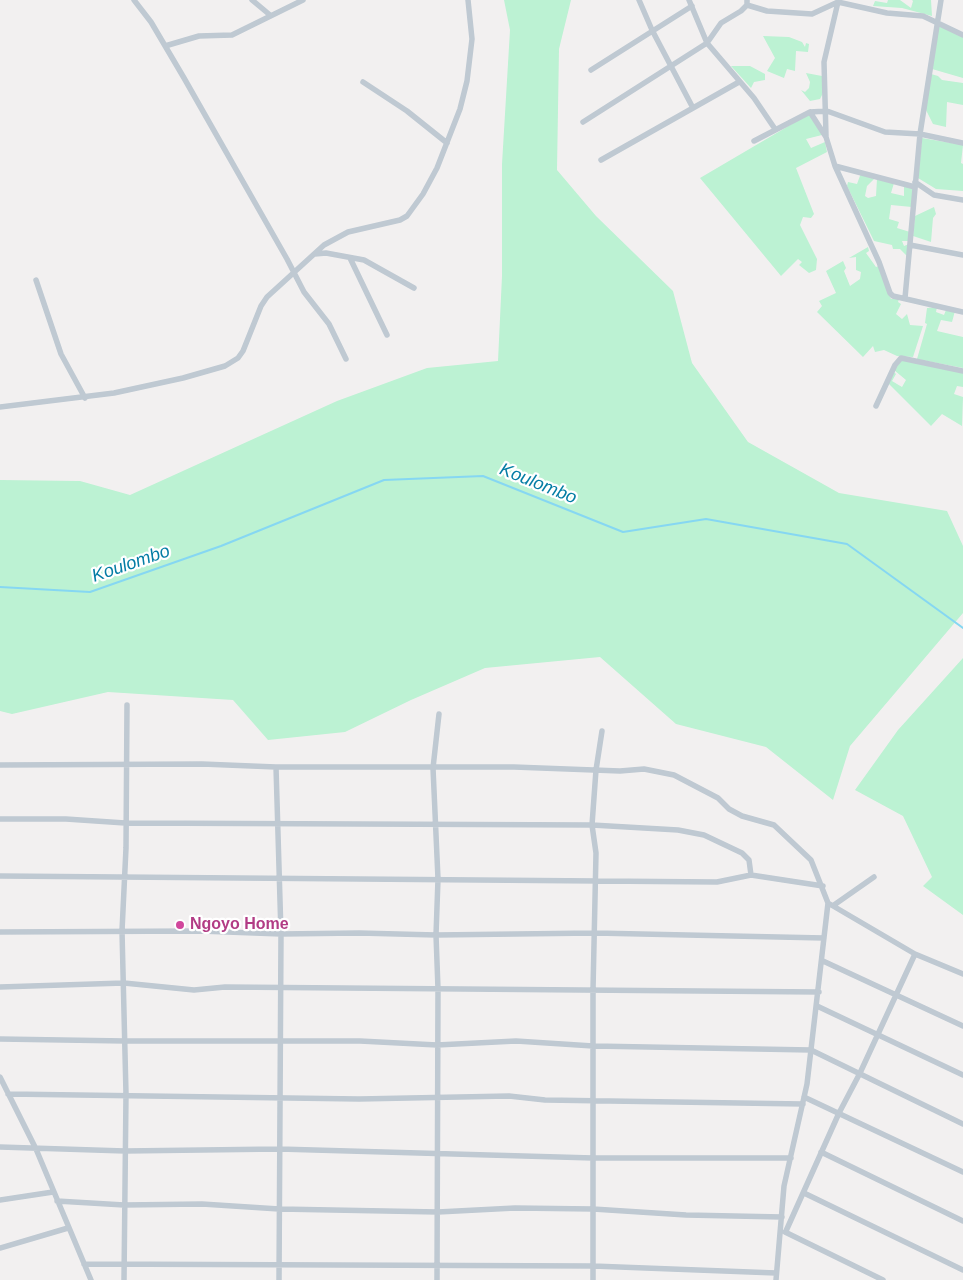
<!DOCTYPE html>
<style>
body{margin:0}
canvas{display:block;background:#f2f0f0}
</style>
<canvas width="963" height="1280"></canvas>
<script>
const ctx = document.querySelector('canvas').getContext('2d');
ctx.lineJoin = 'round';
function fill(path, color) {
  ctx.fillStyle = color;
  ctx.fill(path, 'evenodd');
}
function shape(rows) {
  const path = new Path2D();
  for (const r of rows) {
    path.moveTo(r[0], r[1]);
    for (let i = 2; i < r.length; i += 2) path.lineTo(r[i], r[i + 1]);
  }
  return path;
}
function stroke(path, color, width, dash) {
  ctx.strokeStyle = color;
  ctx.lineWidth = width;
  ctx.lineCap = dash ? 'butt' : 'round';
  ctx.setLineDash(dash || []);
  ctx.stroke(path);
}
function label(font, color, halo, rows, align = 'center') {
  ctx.font = font + ' Helvetica,sans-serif';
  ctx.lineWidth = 4.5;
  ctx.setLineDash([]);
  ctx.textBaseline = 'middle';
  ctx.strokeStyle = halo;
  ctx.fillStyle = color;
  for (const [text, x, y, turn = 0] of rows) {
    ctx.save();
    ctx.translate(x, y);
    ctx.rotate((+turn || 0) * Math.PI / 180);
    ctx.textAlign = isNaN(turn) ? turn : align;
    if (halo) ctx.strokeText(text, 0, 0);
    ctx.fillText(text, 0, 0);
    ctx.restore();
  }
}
fill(shape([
 [504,0,571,0,559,49,557,170,596,216,673,291,692,363,748,442,839,493,947,511,963,546,963,613,850,746,833,800,766,747,676,724,600,657,485,668,411,700,345,732,268,740,233,700,108,692,12,714,0,711,0,480,80,481,130,495,337,401,427,368,498,361,502,276,502,164,510,30],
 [888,0,900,0,911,8,913,1,912,0,931,0,932,16,902,8,873,6,875,1,887,3],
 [939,24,963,36,963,78,932,69],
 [763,36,789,37,802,42,805,47,806,43,809,44,808,52,796,51,795,71,787,69,784,78,767,71,775,58],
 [731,66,750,66,765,74,765,80,754,82,751,88],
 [806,73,822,76,824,91,820,99,810,101,801,90,805,92,809,88,810,82],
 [931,74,938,76,942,80,963,83,963,105,947,102,946,127,933,124,926,110],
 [809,114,822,135,806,139,811,148,825,142,827,152,796,168,814,214,811,218,803,217,800,225,817,259,816,270,809,273,799,265,802,262,798,259,781,276,700,178],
 [922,138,963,145,961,163,963,164,963,191,936,189,918,178],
 [861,173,874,179,867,186,865,196,868,198,876,196,877,179,894,183,891,193,904,196,904,186,913,189,912,207,891,205,889,219,899,222,897,228,910,232,908,241,902,241,904,246,909,244,907,256,900,249,893,249,892,245,874,241,847,186,848,182,857,184],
 [934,207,936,214,933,218,931,242,913,236,915,216],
 [868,247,869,251,866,253,876,267,879,266,891,299,899,299,898,302,901,304,896,314,902,319,907,314,910,325,923,326,913,357,897,356,884,350,875,352,873,346,863,357,817,312,822,306,819,301,836,293,826,271,843,261,846,268,844,271,850,286,860,279,861,272,856,270,856,257,849,258],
 [937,307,936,312,944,315,946,310,955,311,952,322,941,320,937,331,963,337,963,368,917,359,927,324,925,323,927,308],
 [902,360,963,372,963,387,957,386,954,394,963,397,962,426,942,414,931,426,888,383,893,371,896,374,892,381,902,387,906,380,894,370],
 [963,658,963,915,923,886,932,877,903,816,855,790,898,730]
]), '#bcf2d3');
stroke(shape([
 [0,587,90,592,221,546,384,480,483,476,623,532,706,519,847,544,963,628]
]), '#86d7f2', 2);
stroke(shape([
 [134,0,151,22,184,78,287,259,304,292,329,324,346,359],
 [252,0,270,15],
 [639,0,652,30,693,108],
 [689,0,707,43,754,98,775,129],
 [747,5,767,11,812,14,838,2,887,13,923,16,963,35],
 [165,46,199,36,232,35,303,0],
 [591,70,692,6],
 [363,82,407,111,447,143],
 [810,112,826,137,835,166,879,262,890,293,893,296,963,312],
 [583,122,707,43,721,23,741,11,747,5,747,0],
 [826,136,824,62,838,2],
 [754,141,810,112,827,111,885,132,920,134,963,143],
 [601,160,739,82],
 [835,166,915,187],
 [915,182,934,195,963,200],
 [910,245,963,255],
 [315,254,326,253,364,260,414,288],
 [350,258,387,335],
 [36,280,61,354,85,398],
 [905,298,920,134,941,0],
 [876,406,895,365,901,358,963,371],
 [0,407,114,393,183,378,225,366,238,358,243,351,261,306,267,297,324,245,348,232,400,220,407,216,423,194,437,168,460,109,467,81,472,39,468,0],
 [0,765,202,764,276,767,514,767,620,771,644,769,674,775,718,798,729,809,742,816,774,825,811,860,828,903,807,1084,784,1186,776,1280],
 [276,767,281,934,279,1280],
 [0,819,66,819,125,823,592,825,678,830,704,835,742,853,749,860,751,875],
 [0,876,717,882,751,875,823,886],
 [828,903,915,954,963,974],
 [834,905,874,877],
 [0,932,200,931,281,934,359,933,436,935,595,933,824,938],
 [823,961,963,1026],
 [0,987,124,983,194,990,225,987,819,992],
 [817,1006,963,1075],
 [0,1039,125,1041,360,1041,437,1045,516,1041,593,1046,811,1050,963,1124],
 [0,1077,36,1149,91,1280],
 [8,1094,359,1099,509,1096,545,1100,803,1104],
 [804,1097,963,1172],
 [0,1147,125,1151,279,1149,593,1158,791,1158],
 [821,1152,963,1221],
 [804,1193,963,1270],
 [0,1200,53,1192],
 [57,1201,124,1205,202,1204,279,1209,438,1212,515,1208,593,1209,686,1215,782,1217],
 [786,1231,839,1113,860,1073,915,954],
 [785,1232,883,1280],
 [0,1248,68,1228],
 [84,1264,593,1266,776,1273],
 [124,1280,126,1094,122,931,126,848,127,705],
 [437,1280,438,989,436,935,438,879,433,768,439,714],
 [593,1280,593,990,596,853,592,825,596,770,602,731]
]), '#bfc9d2', 5.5);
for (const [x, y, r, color] of [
 [180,925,5,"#d1479c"]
]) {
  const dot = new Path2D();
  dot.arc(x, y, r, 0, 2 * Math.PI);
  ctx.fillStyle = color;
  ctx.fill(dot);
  stroke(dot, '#fff', 2);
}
label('bold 16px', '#b23c85', '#fff', [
 ["Ngoyo Home",190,925]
], 'left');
label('italic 18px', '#047da5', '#fff', [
 ["Koulombo",538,484,22],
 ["Koulombo",131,564,-19]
]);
</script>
